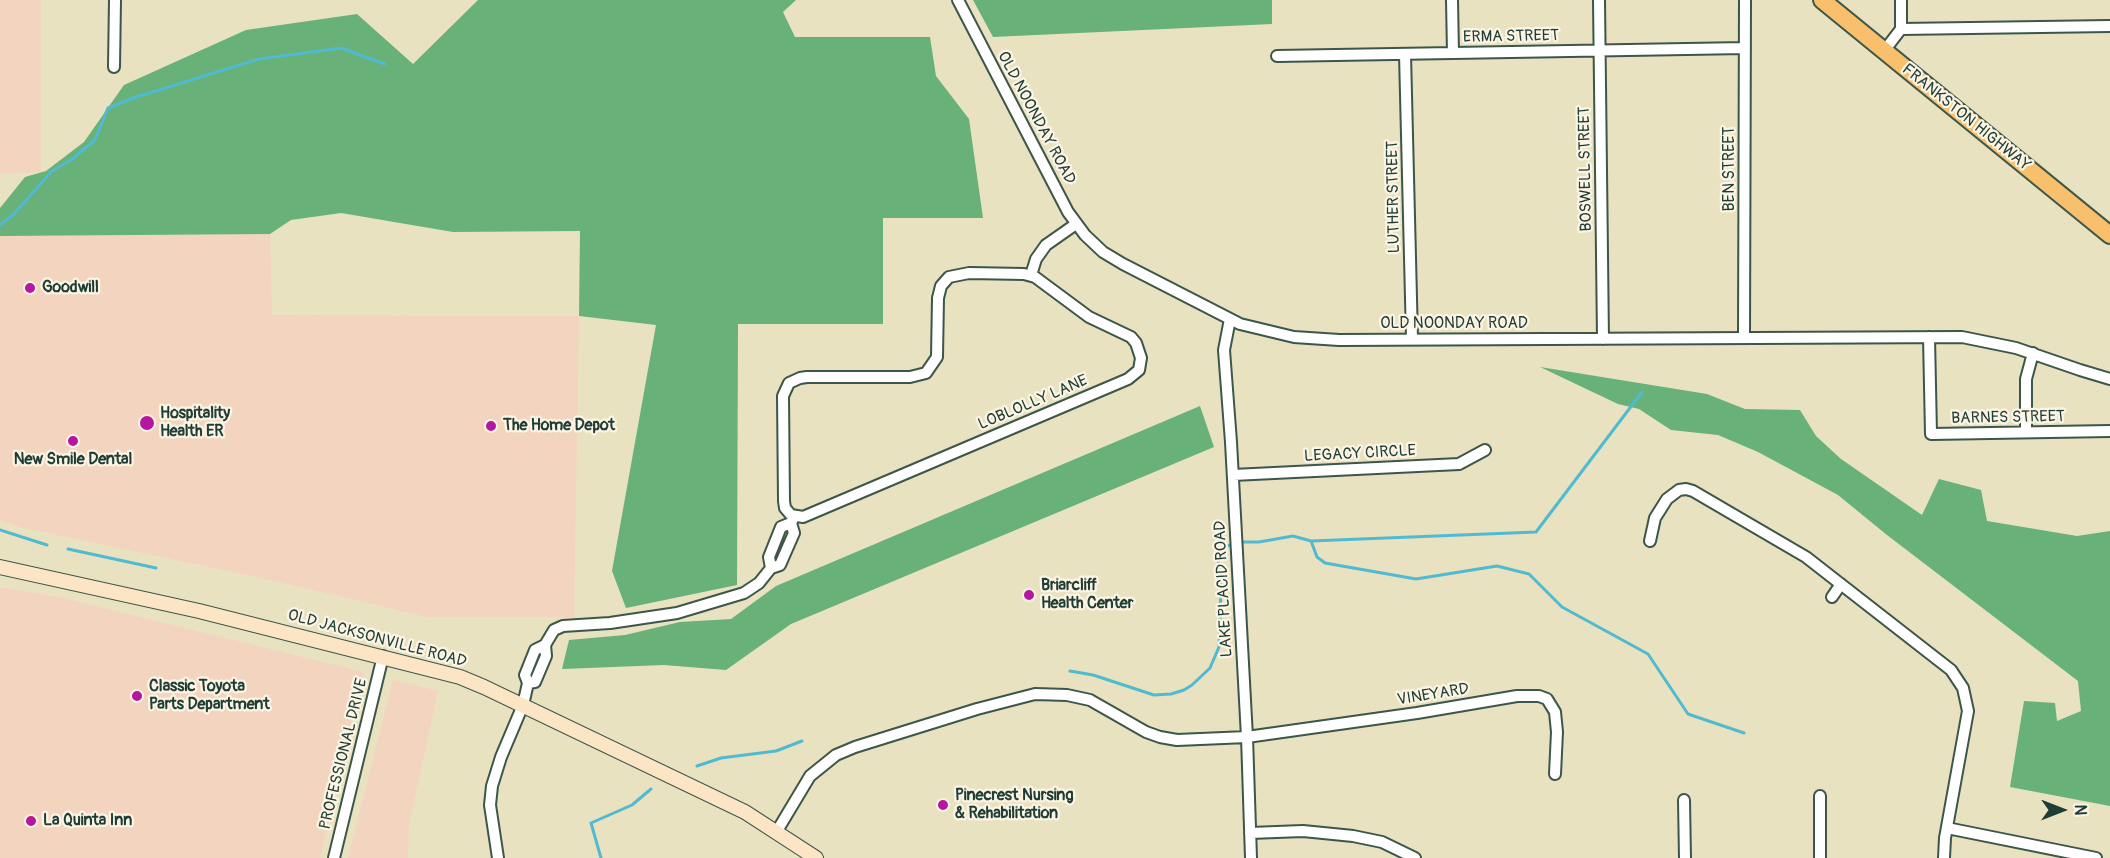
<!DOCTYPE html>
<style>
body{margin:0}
#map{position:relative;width:2110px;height:858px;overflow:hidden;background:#e8e2c0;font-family:Pangolin,sans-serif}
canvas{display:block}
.north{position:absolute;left:2032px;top:780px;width:60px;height:60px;-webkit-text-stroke:4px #fcf5e5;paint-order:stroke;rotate:90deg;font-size:16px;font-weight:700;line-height:24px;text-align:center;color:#1f3d34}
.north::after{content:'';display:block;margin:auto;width:21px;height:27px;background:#1f3d34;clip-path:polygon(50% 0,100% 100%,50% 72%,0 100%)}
</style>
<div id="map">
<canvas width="2110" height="858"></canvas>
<div class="north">N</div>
</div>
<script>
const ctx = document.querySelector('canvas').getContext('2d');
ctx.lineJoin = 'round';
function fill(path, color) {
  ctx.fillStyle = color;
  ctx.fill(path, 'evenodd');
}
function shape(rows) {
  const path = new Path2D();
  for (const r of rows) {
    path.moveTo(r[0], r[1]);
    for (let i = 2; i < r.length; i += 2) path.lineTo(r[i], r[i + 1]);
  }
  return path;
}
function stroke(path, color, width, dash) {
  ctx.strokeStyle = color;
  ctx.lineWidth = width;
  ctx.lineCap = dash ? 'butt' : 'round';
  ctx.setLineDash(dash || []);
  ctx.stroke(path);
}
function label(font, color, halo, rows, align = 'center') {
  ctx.font = font + ' Pangolin,sans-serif';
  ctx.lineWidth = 4.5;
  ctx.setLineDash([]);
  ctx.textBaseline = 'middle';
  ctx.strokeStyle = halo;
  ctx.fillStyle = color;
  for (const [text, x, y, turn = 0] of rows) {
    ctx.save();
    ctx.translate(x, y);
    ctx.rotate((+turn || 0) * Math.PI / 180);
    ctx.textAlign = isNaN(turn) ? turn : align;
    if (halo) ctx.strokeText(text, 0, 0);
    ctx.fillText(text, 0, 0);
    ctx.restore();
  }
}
fill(shape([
 [0,0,41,0,41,172,0,174],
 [270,234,272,315,579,316,574,617,427,617,275,581,24,528,0,521,0,236],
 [0,587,55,596,363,672,320,858,0,858],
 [393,680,438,691,409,824,408,858,348,858]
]), '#f3d4bf');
fill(shape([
 [478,0,796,0,783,12,795,37,930,37,936,76,969,119,983,218,883,218,883,324,738,324,737,585,626,608,612,571,656,325,579,316,580,231,453,232,341,213,291,220,270,234,0,236,0,208,25,177,46,171,84,142,124,85,246,30,357,14,413,64],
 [973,0,1272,0,1272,24,993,37],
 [1540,367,1707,394,1745,409,1800,410,1816,436,1841,459,1922,515,1939,479,1981,490,1987,521,2077,536,2110,531,2110,806,2010,787,2024,701,2055,703,2057,721,2081,711,2078,681,1887,535,1838,495,1758,452,1718,435,1671,430,1639,409,1618,404],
 [1200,406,1214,447,791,624,726,670,664,665,562,669,569,640,625,635,680,622,731,619,776,586]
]), '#68b179');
stroke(shape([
 [0,225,14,214,52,171,71,160,95,140,108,108,136,97,259,59,341,48,385,64],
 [0,530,47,545],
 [1311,541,1317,557,1325,563,1416,579,1497,566,1529,574,1562,607,1648,654,1688,714,1744,733],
 [1242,542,1259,542,1293,536,1311,541,1536,532,1642,392],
 [68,549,156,568],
 [1070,671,1093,675,1154,695,1171,694,1184,690,1192,685,1210,668,1219,647,1221,587,1218,558,1219,551,1222,548,1230,545],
 [697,766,721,758,776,751,802,741],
 [601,858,591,823,632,805,651,789]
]), '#52bad0', 3);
const minor = shape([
 [958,0,1068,212,1085,235,1103,252,1123,264,1240,324,1294,337,1339,340,1962,337,2016,348,2080,370,2110,379],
 [1452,0,1453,53],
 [1599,0,1603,339],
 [1901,29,2110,26],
 [1901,29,1901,0],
 [1884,51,1901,29],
 [1405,54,1412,339],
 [1277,56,1745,48],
 [114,67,115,0],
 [969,273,1024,274,1035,277,1089,317,1131,337,1136,343,1141,358,1139,370,1128,379,803,517,791,515,785,508,784,501,783,396,789,383,800,378,807,377,910,377,926,373,937,357,938,298,941,286,949,277,969,273],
 [1031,275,1036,259,1046,245,1076,224],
 [1230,319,1224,350,1231,442,1247,737,1251,858],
 [1744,337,1745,0],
 [1929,337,1931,434,2110,431],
 [2026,432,2026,379,2033,353],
 [1233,475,1459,464,1485,450],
 [791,523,794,533,780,565,771,568,769,557,781,527,791,523,794,517],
 [1650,541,1655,518,1667,499,1679,490,1686,489,1693,491,1806,557,1951,670,1963,688,1968,711,1945,838,1944,858],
 [1832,597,1841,584],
 [528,683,535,682,546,656,545,645],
 [1820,796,1820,858],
 [1684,800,1685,858],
 [1947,828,2096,858],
 [777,831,810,776,836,755,855,747,977,709,1035,694,1067,695,1090,700,1146,732,1160,737,1177,740,1247,737,1417,713,1517,696,1539,696,1547,699,1555,712,1557,732,1555,774],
 [1250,833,1303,831,1353,836,1382,842,1415,858],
 [334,858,383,656],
 [498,858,490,805,492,786,501,757,523,705,528,683,525,675,535,650,545,645,554,630,563,626,610,623,677,613,744,593,759,583,771,568]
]);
const secondary = shape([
 [0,567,199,611,460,677,484,687,745,812,816,858]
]);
const primary = shape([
 [1822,0,2110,235]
]);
stroke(minor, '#3d5649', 14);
stroke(secondary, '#3d5649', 16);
stroke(primary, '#3d5649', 20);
stroke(minor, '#fff', 10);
stroke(secondary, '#fce5c4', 14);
stroke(primary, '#f8bf6c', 16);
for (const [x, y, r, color] of [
 [30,288,6,"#b5179e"],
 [147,423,8,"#b5179e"],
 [491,426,6,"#b5179e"],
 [73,441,6,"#b5179e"],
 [1029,595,6,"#b5179e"],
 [137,696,6,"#b5179e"],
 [943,805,6,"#b5179e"],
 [31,821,6,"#b5179e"]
]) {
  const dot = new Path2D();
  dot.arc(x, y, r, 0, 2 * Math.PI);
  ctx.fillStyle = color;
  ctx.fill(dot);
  stroke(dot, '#fcf5e5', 2);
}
label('16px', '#1f3d34', '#fcf5e5', [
 ["ERMA STREET",1511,37,-1],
 ["OLD NOONDAY ROAD",1036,118,62],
 ["FRANKSTON HIGHWAY",1966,118,39],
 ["BOSWELL STREET",1586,169,-91],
 ["BEN STREET",1730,169,-90],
 ["LUTHER STREET",1394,197,-91],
 ["OLD NOONDAY ROAD",1454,324],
 ["LOBLOLLY LANE",1033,403,-23],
 ["BARNES STREET",2008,418,-1],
 ["LEGACY CIRCLE",1360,454,-3],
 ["LAKE PLACID ROAD",1224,589,-93],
 ["OLD JACKSONVILLE ROAD",377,639,15],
 ["VINEYARD",1433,695,-9],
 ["PROFESSIONAL DRIVE",344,754,-76]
]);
label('bold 16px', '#1f3d34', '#fcf5e5', [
 ["Goodwill",42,288],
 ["Hospitality",160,414],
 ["Health ER",160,432],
 ["The Home Depot",503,426],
 ["New Smile Dental",73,460,"center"],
 ["Briarcliff",1041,586],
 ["Health Center",1041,604],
 ["Classic Toyota",149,687],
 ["Parts Department",149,705],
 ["Pinecrest Nursing",955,796],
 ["& Rehabilitation",955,814],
 ["La Quinta Inn",43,821]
], 'left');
</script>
